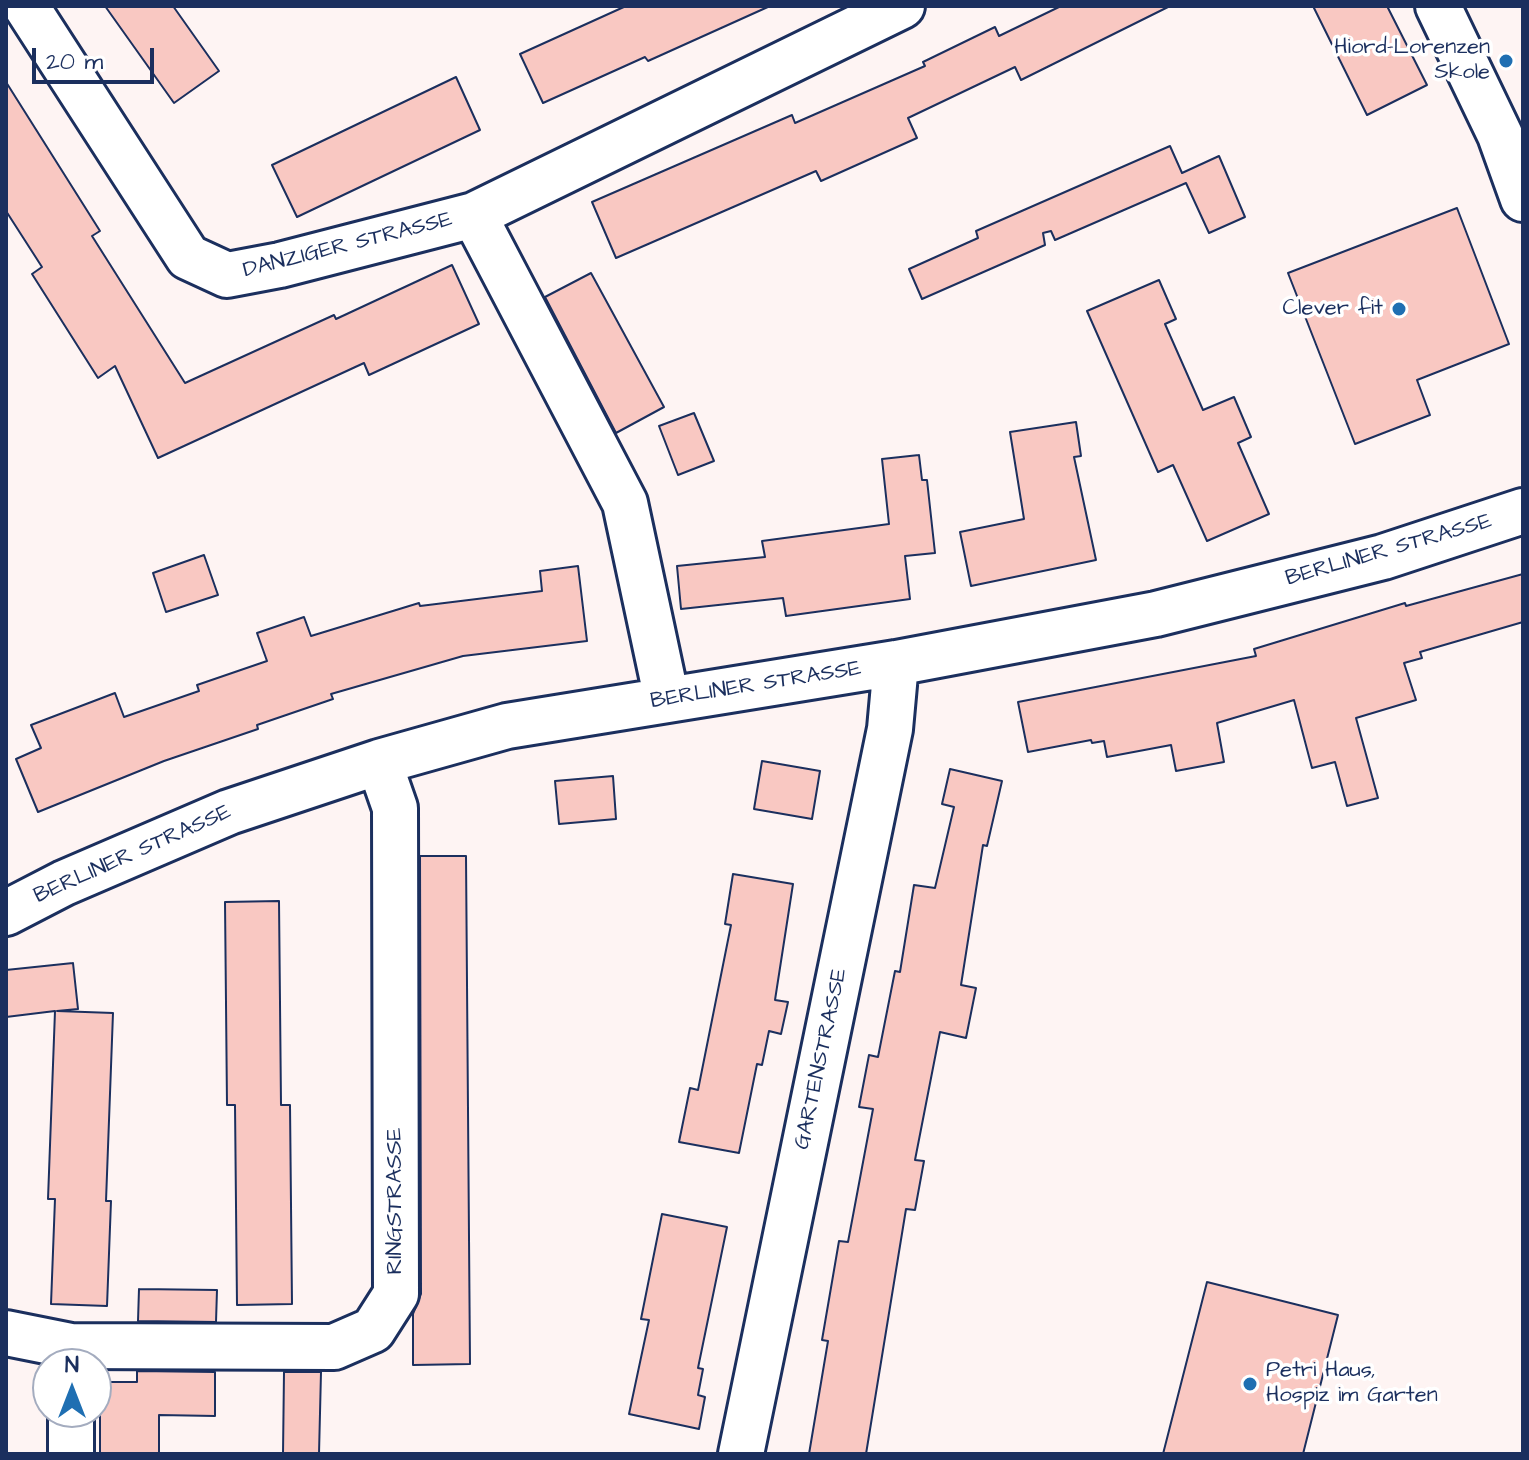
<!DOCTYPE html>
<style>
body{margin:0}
#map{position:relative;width:1529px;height:1460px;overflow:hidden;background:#fef4f3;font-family:"Architects Daughter",sans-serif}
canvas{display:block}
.frame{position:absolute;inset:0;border:8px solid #1b2f5e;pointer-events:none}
.north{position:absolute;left:32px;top:1348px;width:80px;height:80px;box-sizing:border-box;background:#fff;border:2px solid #a4acbf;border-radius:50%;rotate:0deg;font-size:22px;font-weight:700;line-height:32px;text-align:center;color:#1b2f5e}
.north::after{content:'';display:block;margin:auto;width:28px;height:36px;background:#1f6fb2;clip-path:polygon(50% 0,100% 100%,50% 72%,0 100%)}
.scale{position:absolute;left:32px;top:48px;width:122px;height:36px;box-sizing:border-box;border:4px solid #1b2f5e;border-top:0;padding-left:10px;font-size:24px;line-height:28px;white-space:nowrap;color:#1b2f5e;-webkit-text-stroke:6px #fff;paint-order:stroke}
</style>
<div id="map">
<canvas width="1529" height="1460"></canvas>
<div class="frame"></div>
<div class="north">N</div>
<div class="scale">20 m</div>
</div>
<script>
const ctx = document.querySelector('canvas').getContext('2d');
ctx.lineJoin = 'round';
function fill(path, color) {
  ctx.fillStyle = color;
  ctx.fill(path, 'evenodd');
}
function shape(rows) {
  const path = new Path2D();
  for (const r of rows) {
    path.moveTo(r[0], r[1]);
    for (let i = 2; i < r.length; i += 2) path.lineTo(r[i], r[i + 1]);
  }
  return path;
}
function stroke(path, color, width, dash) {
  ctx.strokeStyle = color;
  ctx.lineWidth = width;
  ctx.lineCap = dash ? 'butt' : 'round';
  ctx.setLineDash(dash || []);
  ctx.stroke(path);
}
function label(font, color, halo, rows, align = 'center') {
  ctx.font = font + ' "Architects Daughter",sans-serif';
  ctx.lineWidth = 7;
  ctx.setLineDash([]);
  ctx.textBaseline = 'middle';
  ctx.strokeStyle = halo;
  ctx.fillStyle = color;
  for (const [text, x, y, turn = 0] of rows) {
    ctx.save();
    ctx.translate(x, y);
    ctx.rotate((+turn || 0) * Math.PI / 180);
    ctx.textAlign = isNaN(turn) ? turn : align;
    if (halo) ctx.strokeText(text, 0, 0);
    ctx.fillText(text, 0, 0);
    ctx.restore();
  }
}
const building = shape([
 [105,6,173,6,219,71,174,103,105,6],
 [626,6,770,6,648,61,645,57,543,103,520,54,626,6],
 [1061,6,1170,6,1021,80,1015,67,908,118,917,138,821,181,816,171,616,258,592,202,792,115,795,123,925,66,923,62,995,27,999,36,1061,6],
 [1313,6,1387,6,1427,85,1367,115,1313,6],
 [456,77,480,130,297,217,272,165,456,77],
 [6,82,100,231,92,236,185,383,334,315,336,319,452,265,479,324,369,375,364,363,158,458,115,366,98,378,32,274,42,267,6,211,6,82],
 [1170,146,1182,173,1219,156,1245,217,1209,233,1186,183,1055,240,1051,231,1043,233,1045,245,922,299,909,269,978,238,976,231,1170,146],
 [1457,208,1509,344,1417,380,1430,415,1355,444,1288,273,1457,208],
 [591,273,664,407,616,433,545,297,591,273],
 [1159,280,1176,319,1165,324,1203,410,1234,397,1251,437,1238,443,1269,514,1207,541,1173,465,1158,472,1087,311,1159,280],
 [694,413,714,461,678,475,659,426,694,413],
 [1076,422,1081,456,1074,457,1096,560,971,586,960,532,1024,519,1010,432,1076,422],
 [919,455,922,480,927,480,935,553,905,556,910,599,786,616,783,598,681,609,677,566,765,557,762,541,889,524,882,459,919,455],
 [204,555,218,595,166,612,153,573,204,555],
 [578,566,587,641,463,656,331,694,333,699,257,725,258,729,164,761,38,812,16,759,41,748,31,725,115,693,124,717,199,691,197,685,267,661,257,633,304,617,311,636,419,603,420,606,542,591,540,571,578,566],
 [1523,574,1523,622,1420,652,1422,658,1404,663,1416,700,1356,718,1378,798,1347,806,1335,762,1312,768,1294,700,1217,723,1224,762,1176,771,1171,745,1107,757,1104,741,1092,743,1091,740,1028,752,1018,702,1256,656,1254,649,1405,603,1406,606,1523,574],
 [762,761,820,771,812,819,754,809,762,761],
 [950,769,1002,781,987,846,983,845,961,985,976,988,966,1038,940,1032,915,1160,924,1161,915,1210,906,1209,866,1454,809,1454,828,1341,822,1340,839,1241,848,1242,873,1109,859,1107,869,1055,878,1057,895,971,900,972,914,885,935,888,954,807,942,804,950,769],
 [613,776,616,819,559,824,555,781,613,776],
 [420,856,466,856,470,1364,413,1365,413,1314,421,1294,420,856],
 [733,874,793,884,775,1000,788,1002,781,1034,769,1031,762,1065,757,1064,739,1153,679,1142,690,1088,698,1090,731,925,725,924,733,874],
 [279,901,281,1105,290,1105,292,1304,237,1305,235,1105,227,1105,225,902,279,901],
 [73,963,78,1009,57,1011,113,1013,106,1201,111,1201,107,1306,51,1304,55,1199,48,1199,55,1011,6,1017,6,970,73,963],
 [662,1214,727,1227,698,1368,703,1369,698,1395,705,1397,699,1429,629,1414,649,1320,641,1319,662,1214],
 [1207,1282,1338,1315,1303,1454,1163,1454,1207,1282],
 [139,1289,217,1290,216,1322,138,1321,139,1289],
 [137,1371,215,1372,215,1416,159,1415,159,1454,100,1454,100,1382,137,1382,137,1371],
 [284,1372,321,1372,319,1454,283,1454,284,1372]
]);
fill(building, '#f9c8c2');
stroke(building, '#1b2f5e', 2);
const minor = shape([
 [26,6,188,257,227,275,280,265,474,215,902,6],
 [1438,6,1500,135,1523,199],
 [474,215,625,503,667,700],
 [6,913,64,883,229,812,379,762,507,726,896,663,1156,614,1383,557,1523,511],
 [6,1333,71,1346,334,1347,373,1330,396,1294,395,808,379,762],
 [71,1412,71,1454],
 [741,1454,890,729,896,663]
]);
stroke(minor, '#1b2f5e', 50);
stroke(minor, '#fff', 44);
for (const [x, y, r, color] of [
 [1506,61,8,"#1f6fb2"],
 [1399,309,8,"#1f6fb2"],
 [1250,1384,8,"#1f6fb2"]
]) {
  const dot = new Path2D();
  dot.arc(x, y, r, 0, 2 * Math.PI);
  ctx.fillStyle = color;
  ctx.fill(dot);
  stroke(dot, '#fff', 3);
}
label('22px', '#1b2f5e', '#fff', [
 ["Hiord-Lorenzen",1490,48],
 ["Skole",1490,73],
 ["Clever fit",1383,309],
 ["Petri Haus,",1266,1371,"left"],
 ["Hospiz im Garten",1266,1396,"left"]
], 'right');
label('22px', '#1b2f5e', '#fff', [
 ["DANZIGER STRASSE",348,246,-14],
 ["BERLINER STRASSE",1389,551,-16],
 ["BERLINER STRASSE",756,686,-9],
 ["BERLINER STRASSE",133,855,-24],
 ["GARTENSTRASSE",822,1059,-78],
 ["RINGSTRASSE",396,1201,-90]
]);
</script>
